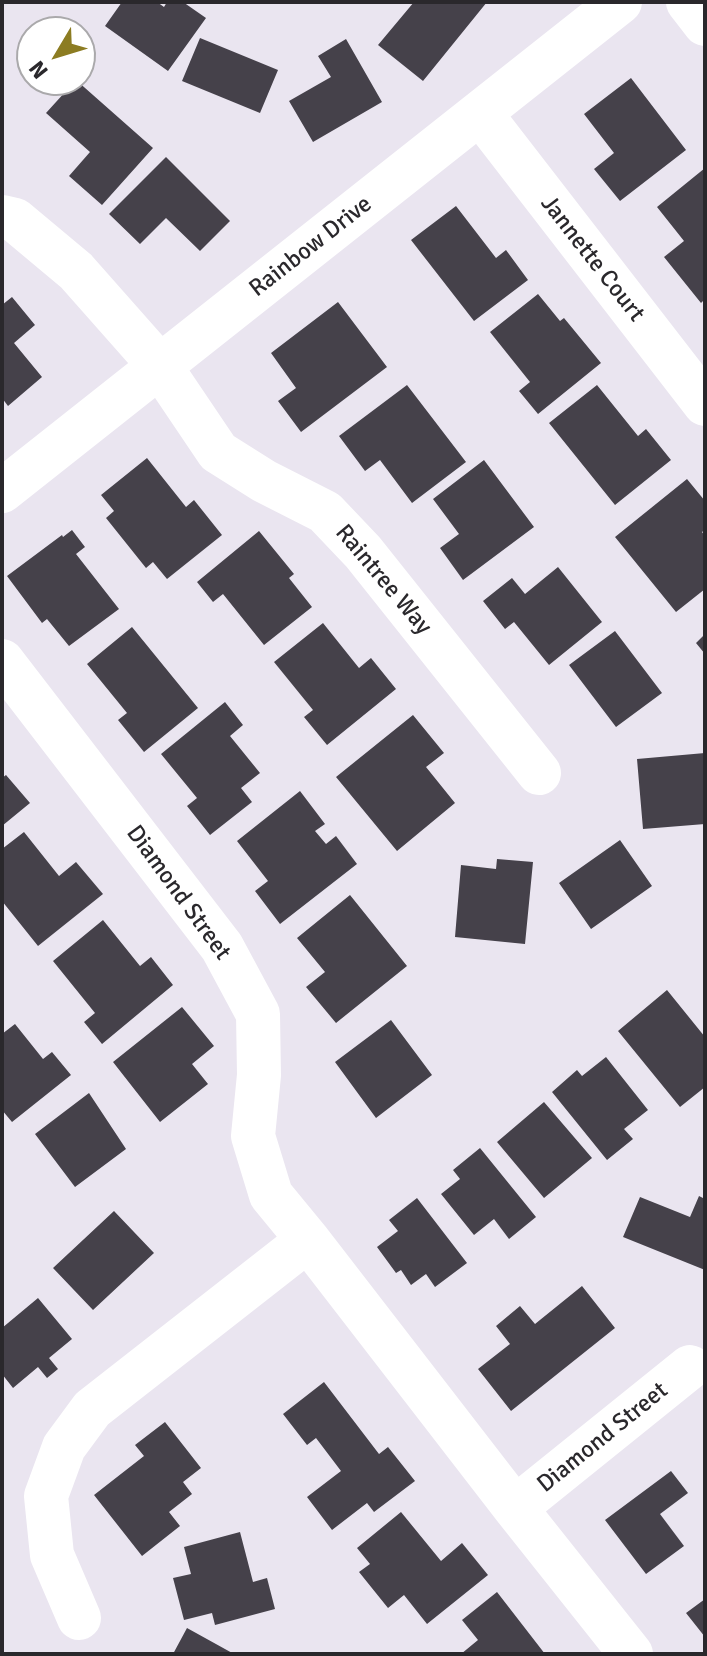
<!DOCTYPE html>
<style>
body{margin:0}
#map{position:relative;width:707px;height:1656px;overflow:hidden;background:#eae5f0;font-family:Signika,sans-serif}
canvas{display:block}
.frame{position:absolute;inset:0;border:4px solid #2a282c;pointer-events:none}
.north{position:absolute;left:16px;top:16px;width:80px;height:80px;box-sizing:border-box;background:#fff;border:2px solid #aaa9ab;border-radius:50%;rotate:232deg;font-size:22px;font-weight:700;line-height:32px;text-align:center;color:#2a282c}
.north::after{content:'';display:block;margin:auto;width:28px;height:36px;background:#8c7c22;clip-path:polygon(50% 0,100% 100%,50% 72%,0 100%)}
</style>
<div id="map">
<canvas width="707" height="1656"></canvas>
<div class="frame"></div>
<div class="north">N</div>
</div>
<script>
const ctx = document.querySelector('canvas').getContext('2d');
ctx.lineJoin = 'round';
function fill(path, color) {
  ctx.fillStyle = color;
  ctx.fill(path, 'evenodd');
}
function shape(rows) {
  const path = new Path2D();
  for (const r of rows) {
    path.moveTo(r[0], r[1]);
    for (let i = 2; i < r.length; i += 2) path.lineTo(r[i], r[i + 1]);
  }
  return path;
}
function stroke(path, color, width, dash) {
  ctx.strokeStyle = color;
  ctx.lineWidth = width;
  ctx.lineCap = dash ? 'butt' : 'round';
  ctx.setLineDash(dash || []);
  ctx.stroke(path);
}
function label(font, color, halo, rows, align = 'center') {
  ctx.font = font + ' Signika,sans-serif';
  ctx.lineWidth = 8;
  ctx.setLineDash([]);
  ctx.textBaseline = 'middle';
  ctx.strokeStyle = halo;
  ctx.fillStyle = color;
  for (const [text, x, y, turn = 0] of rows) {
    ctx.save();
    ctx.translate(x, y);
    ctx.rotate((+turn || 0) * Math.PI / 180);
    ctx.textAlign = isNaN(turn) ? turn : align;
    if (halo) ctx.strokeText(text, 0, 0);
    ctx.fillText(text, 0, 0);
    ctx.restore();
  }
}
fill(shape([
 [122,2,157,2,164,7,167,2,183,2,206,18,168,71,105,26],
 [414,2,487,2,423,81,378,45],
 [200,38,278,70,260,113,182,81],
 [346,39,382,102,313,142,289,101,331,77,318,56],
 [631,78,686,150,620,201,594,169,614,153,584,114],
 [76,80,153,148,102,205,69,176,90,152,46,113],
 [166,157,230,221,200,251,166,218,140,244,109,214],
 [705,168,705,299,701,303,664,257,684,241,657,207],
 [456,206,496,258,506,250,528,280,474,321,411,240],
 [538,294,560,321,564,318,601,363,538,414,519,391,530,382,490,332],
 [12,297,35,325,14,343,42,377,8,406,2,398,2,305],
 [338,302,387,367,301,432,278,401,296,388,271,353],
 [407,385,466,462,412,503,380,460,365,471,339,436],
 [597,385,638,436,646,429,671,460,615,505,549,423],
 [147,458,186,507,194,500,222,535,167,579,153,562,146,568,106,518,114,511,101,495],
 [484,460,534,527,463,580,440,548,459,534,433,499],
 [687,479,705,501,705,530,702,532,705,536,705,589,676,612,615,537],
 [72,530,85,547,76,554,119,609,69,646,47,619,42,623,7,576,62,535,63,537],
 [259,531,294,574,289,578,312,607,264,645,223,594,213,602,197,582],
 [558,567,602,622,549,665,514,622,505,629,483,601,512,578,525,594],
 [323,623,359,668,371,658,396,689,327,745,304,717,313,710,274,662],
 [132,627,198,708,144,752,118,720,127,713,87,664],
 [615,631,662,693,616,727,569,665],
 [705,634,705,654,696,643],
 [225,702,243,725,230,736,260,773,241,788,252,802,210,835,187,806,197,798,161,754],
 [413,715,444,753,426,767,455,803,397,851,336,777],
 [705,753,705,824,643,829,637,759],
 [6,775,30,803,2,826,2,778],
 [300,791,325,824,315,831,326,844,336,836,357,864,280,924,255,891,268,881,237,841],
 [24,832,59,876,76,862,103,894,38,946,2,901,2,849],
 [620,840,652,886,591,929,559,883],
 [497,859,533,862,525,944,455,937,461,865,496,869],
 [350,895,407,966,336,1023,306,987,325,972,297,938],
 [103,920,140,966,151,957,173,985,102,1044,84,1022,95,1013,53,961],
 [667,990,705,1037,705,1087,680,1107,618,1031],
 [182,1007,214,1046,192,1064,208,1084,160,1122,113,1062],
 [391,1020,432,1075,376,1118,335,1062],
 [15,1024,43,1059,52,1052,71,1075,12,1122,2,1110,2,1034],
 [606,1057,648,1110,624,1129,633,1139,607,1160,552,1092,577,1070,582,1076],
 [89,1093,126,1149,75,1187,35,1134],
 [544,1102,592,1158,544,1198,497,1142],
 [480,1148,536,1217,509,1239,494,1219,474,1235,441,1194,460,1179,453,1170],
 [699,1196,705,1199,705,1270,623,1237,640,1197,690,1217],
 [417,1198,467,1263,435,1287,426,1274,411,1285,401,1270,396,1273,377,1247,398,1231,389,1220],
 [114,1211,154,1253,93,1310,53,1268],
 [582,1286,615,1328,511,1411,478,1369,510,1344,496,1326,520,1306,535,1324],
 [38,1298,72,1339,49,1358,58,1369,47,1378,38,1367,13,1388,2,1374,2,1328],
 [324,1382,379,1454,388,1447,415,1481,374,1512,367,1503,332,1530,307,1497,341,1471,316,1438,307,1445,283,1414],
 [165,1422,201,1468,183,1482,192,1494,169,1512,180,1526,142,1556,94,1495,144,1456,135,1445],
 [671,1471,688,1493,660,1514,684,1546,646,1574,605,1520],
 [401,1512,441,1561,462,1543,488,1575,427,1624,404,1595,388,1608,359,1572,370,1564,357,1548],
 [240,1532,253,1582,267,1578,275,1609,215,1625,212,1613,184,1620,173,1578,191,1574,184,1547],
 [497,1592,545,1654,461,1654,478,1640,462,1620],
 [705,1599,705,1637,686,1613],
 [187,1628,234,1654,173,1654]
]), '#45414a');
stroke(shape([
 [688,2,705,24],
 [480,113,705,404],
 [2,217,15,220,76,271,160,366,218,452,264,481,325,512,363,552,539,773],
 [2,491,620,2],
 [2,661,222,947,258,1014,259,1075,253,1136,271,1195,308,1240,92,1409,64,1447,46,1496,52,1555,79,1618],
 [308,1240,515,1508,631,1654],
 [515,1508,690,1367]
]), '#fff', 44);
label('24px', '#2a282c', '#fff', [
 ["Rainbow Drive",311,247,-38],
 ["Jannette Court",592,259,52],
 ["Raintree Way",383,580,50],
 ["Diamond Street",178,893,54],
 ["Diamond Street",603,1438,-39]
]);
</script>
